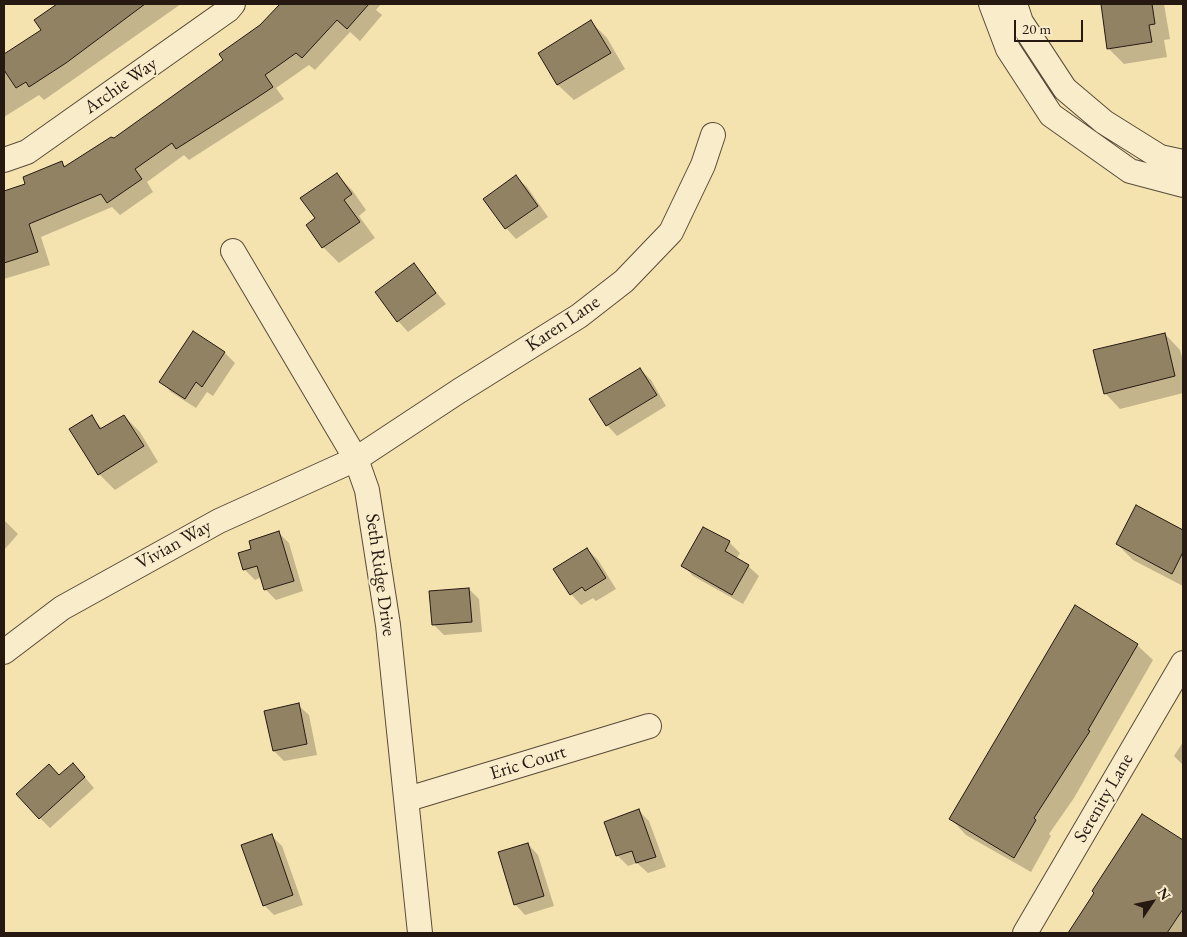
<!DOCTYPE html>
<style>
body{margin:0}
#map{position:relative;width:1187px;height:937px;overflow:hidden;background:#f4e2af;font-family:"EB Garamond",serif}
canvas{display:block}
.frame{position:absolute;inset:0;border:5px solid #251912;pointer-events:none}
.north{position:absolute;left:1127px;top:877px;width:50px;height:50px;-webkit-text-stroke:4px #f8eccb;paint-order:stroke;rotate:56deg;font-size:14px;font-weight:700;line-height:20px;text-align:center;color:#251912}
.north::after{content:'';display:block;margin:auto;width:18px;height:22px;background:#251912;clip-path:polygon(50% 0,100% 100%,50% 72%,0 100%)}
.scale{position:absolute;left:1014px;top:20px;width:69px;height:22px;box-sizing:border-box;border:2px solid #251912;border-top:0;padding-left:6px;font-size:15px;line-height:18px;white-space:nowrap;color:#251912;-webkit-text-stroke:4px #f8eccb;paint-order:stroke}
</style>
<div id="map">
<canvas width="1187" height="937"></canvas>
<div class="frame"></div>
<div class="north">N</div>
<div class="scale">20 m</div>
</div>
<script>
const ctx = document.querySelector('canvas').getContext('2d');
ctx.lineJoin = 'round';
function fill(path, color) {
  ctx.fillStyle = color;
  ctx.fill(path, 'evenodd');
}
function shape(rows) {
  const path = new Path2D();
  for (const r of rows) {
    path.moveTo(r[0], r[1]);
    for (let i = 2; i < r.length; i += 2) path.lineTo(r[i], r[i + 1]);
  }
  return path;
}
function stroke(path, color, width, dash) {
  ctx.strokeStyle = color;
  ctx.lineWidth = width;
  ctx.lineCap = dash ? 'butt' : 'round';
  ctx.setLineDash(dash || []);
  ctx.stroke(path);
}
function label(font, color, halo, rows, align = 'center') {
  ctx.font = font + ' "EB Garamond",serif';
  ctx.lineWidth = 4;
  ctx.setLineDash([]);
  ctx.textBaseline = 'middle';
  ctx.strokeStyle = halo;
  ctx.fillStyle = color;
  for (const [text, x, y, turn = 0] of rows) {
    ctx.save();
    ctx.translate(x, y);
    ctx.rotate((+turn || 0) * Math.PI / 180);
    ctx.textAlign = isNaN(turn) ? turn : align;
    if (halo) ctx.strokeText(text, 0, 0);
    ctx.fillText(text, 0, 0);
    ctx.restore();
  }
}
fill(shape([
 [58,4,181,4,44,100,39,95,4,117,4,55,43,30,36,20],
 [282,4,381,4,376,10,382,15,360,41,350,32,315,70,309,65,276,88,284,99,189,160,184,155,147,182,153,192,120,215,112,207,41,237,50,265,4,279,4,192,27,185,61,162,66,167,114,140,225,60],
 [1102,4,1164,4,1170,39,1164,40,1167,57,1124,64,1108,48],
 [591,22,607,38,625,69,574,100,558,85,539,53],
 [336,174,352,190,366,210,359,216,375,238,339,263,323,247,308,225,317,218],
 [516,177,527,187,548,217,516,239,506,228,485,199],
 [414,265,446,304,408,332,398,321],
 [193,332,225,353,235,363,213,396,207,392,196,408,171,392,161,381],
 [1165,334,1180,350,1183,361,1183,393,1120,409,1105,393],
 [640,369,651,380,666,406,617,436,607,425],
 [124,416,140,432,158,462,115,490,99,474,91,417,103,429],
 [1136,507,1183,532,1183,586,1133,560,1117,544],
 [4,520,18,534,4,550],
 [279,533,289,543,303,591,276,600,265,589,262,577,255,580,244,569,253,550],
 [729,542,740,553,736,559,748,566,759,576,743,604,693,576,683,565],
 [587,549,598,560,616,589,596,601,593,598,581,605,571,594],
 [469,589,479,599,482,632,444,635,433,624],
 [1137,645,1153,660,1074,798,1049,834,1051,836,1031,872,966,835,951,819],
 [298,705,309,715,317,755,284,761,274,751],
 [1183,742,1183,765,1174,756],
 [83,775,94,788,50,828,40,818,60,776],
 [639,811,649,821,666,867,648,873,637,863,628,866,617,855],
 [1142,816,1183,842,1183,933,1070,933],
 [272,836,282,846,303,905,274,915,264,905],
 [528,844,538,855,554,906,525,915,515,904]
]), '#0003');
const building = shape([
 [57,4,145,4,66,63,29,87,26,82,16,88,4,70,4,54,41,30,34,20,57,4],
 [280,4,369,4,347,29,337,20,302,58,296,53,265,75,273,87,252,101,176,149,172,143,135,169,142,179,107,203,101,194,29,224,38,252,4,263,4,191,25,184,23,177,62,161,64,167,111,137,114,138,223,60,219,54,260,25,280,4],
 [1101,4,1152,4,1155,24,1149,25,1152,42,1107,49,1101,4],
 [591,20,611,53,557,85,538,53,591,20],
 [337,173,352,194,344,200,360,222,322,248,306,225,315,218,300,198,337,173],
 [516,175,538,206,505,229,483,199,516,175],
 [414,263,436,293,397,322,375,292,414,263],
 [193,331,225,352,202,387,196,382,185,399,159,382,193,331],
 [1165,333,1175,376,1104,394,1093,350,1165,333],
 [640,368,657,395,606,426,589,399,640,368],
 [92,415,100,429,124,415,144,446,98,475,69,429,92,415],
 [1136,505,1183,530,1183,552,1172,574,1116,544,1136,505],
 [703,527,730,541,725,551,749,565,732,595,681,566,703,527],
 [279,531,294,581,264,590,257,566,243,570,238,553,251,549,249,541,279,531],
 [587,548,606,578,585,591,582,587,570,595,553,569,587,548],
 [469,588,472,622,432,625,429,591,469,588],
 [1075,605,1138,644,1088,730,1090,731,1034,818,1036,820,1014,858,949,819,1075,605],
 [299,703,307,744,273,751,264,711,299,703],
 [73,763,85,777,39,819,16,794,49,764,59,775,73,763],
 [639,809,656,857,636,863,632,851,616,856,604,822,639,809],
 [1142,814,1183,840,1183,909,1167,933,1068,933,1094,893,1092,891,1142,814],
 [272,834,293,895,263,906,241,845,272,834],
 [528,843,544,896,514,905,498,852,528,843]
]);
fill(building, '#918264');
stroke(building, '#251912', 1);
const minor = shape([
 [991,4,1008,49,1051,115,1130,171,1183,185],
 [1015,4,1021,22,1065,89,1104,122,1160,157,1183,162],
 [4,160,27,152,228,10,233,4],
 [233,251,356,459,367,490,388,625,420,933],
 [4,652,62,608,219,521,356,459,459,391,579,316,624,281,671,232,703,165,713,135],
 [408,799,649,726],
 [1025,933,1183,663]
]);
stroke(minor, '#594b39', 26);
stroke(minor, '#f8eccb', 24);
label('19px', '#251912', '#f8eccb', [
 ["Archie Way",121,86,-35],
 ["Karen Lane",563,324,-34],
 ["Vivian Way",174,545,-29],
 ["Seth Ridge Drive",380,575,82],
 ["Eric Court",528,763,-17],
 ["Serenity Lane",1104,798,-60]
]);
</script>
